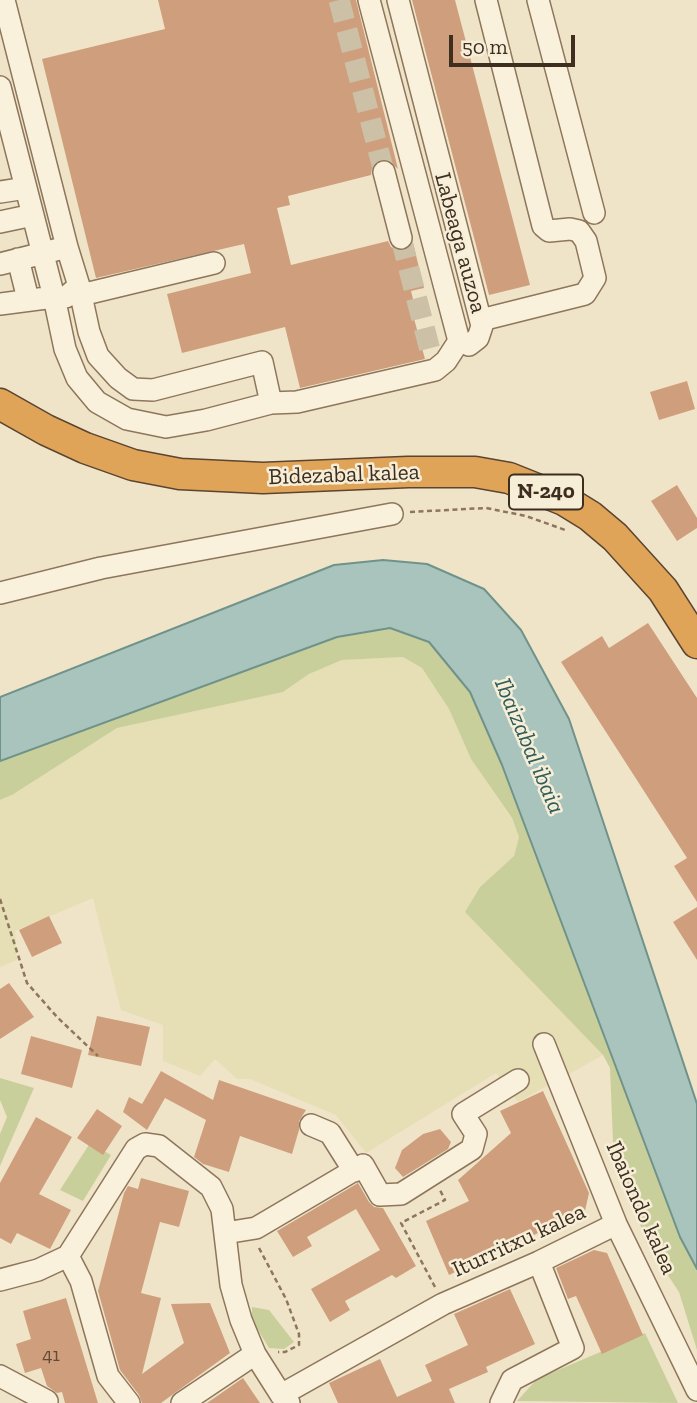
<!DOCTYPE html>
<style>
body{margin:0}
#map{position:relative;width:697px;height:1403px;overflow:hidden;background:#f0e4c8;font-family:"Zilla Slab",serif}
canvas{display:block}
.scale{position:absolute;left:449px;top:35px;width:126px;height:32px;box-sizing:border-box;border:4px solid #3d2e20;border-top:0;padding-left:9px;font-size:21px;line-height:24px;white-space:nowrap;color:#3d2e20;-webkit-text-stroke:5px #f7eed8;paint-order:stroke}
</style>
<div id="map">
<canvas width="697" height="1403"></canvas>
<div class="scale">50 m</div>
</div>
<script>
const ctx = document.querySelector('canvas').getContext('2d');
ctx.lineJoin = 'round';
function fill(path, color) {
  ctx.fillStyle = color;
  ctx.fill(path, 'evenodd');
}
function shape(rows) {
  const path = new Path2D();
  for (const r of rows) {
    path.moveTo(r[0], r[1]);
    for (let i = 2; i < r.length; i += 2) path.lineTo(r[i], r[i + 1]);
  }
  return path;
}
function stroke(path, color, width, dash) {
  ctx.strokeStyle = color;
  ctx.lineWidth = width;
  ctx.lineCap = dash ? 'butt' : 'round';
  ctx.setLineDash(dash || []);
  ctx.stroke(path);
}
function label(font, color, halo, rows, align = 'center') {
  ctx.font = font + ' "Zilla Slab",serif';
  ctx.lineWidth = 5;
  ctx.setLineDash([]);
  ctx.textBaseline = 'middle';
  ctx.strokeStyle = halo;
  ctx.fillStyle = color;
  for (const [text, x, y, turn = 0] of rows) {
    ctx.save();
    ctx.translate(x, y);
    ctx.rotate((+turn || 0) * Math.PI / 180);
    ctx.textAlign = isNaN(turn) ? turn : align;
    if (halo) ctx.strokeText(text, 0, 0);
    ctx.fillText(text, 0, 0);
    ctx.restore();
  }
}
fill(shape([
 [403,657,422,668,449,709,471,759,512,819,519,837,514,856,480,887,465,912,603,1055,518,1102,496,1073,366,1153,336,1115,250,1079,237,1079,215,1059,200,1076,163,1061,163,1025,121,1010,93,898,15,931,17,960,0,967,0,800,12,795,117,728,283,692,309,674,342,660]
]), '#e6deb5');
fill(shape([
 [417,570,584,835,697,1237,697,1350,679,1292,646,1242,613,1142,610,1068,603,1055,465,912,480,887,514,856,519,837,512,818,471,759,449,709,422,668,403,657,342,660,309,674,283,692,117,728,12,795,0,800,0,709],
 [0,1078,34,1088,0,1166,0,1134,7,1117,0,1100],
 [90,1143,111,1155,83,1201,60,1190],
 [252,1307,269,1310,294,1342,284,1349,269,1348,252,1320],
 [645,1333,678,1403,517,1401,537,1379]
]), '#c9cf9b');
const water = shape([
 [383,560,427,564,484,589,521,630,569,719,697,1104,697,1269,680,1237,502,765,470,692,429,642,390,628,337,637,0,761,0,697,334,565,383,560]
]);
fill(water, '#a9c4bc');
stroke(water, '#6f938a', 2);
fill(shape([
 [158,0,356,0,398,169,388,160,380,160,372,168,371,175,288,196,290,205,277,208,291,265,388,241,391,247,398,251,405,250,413,243,424,288,411,291,417,315,413,315,425,359,300,388,285,327,182,353,167,294,251,273,244,244,96,278,42,59,165,29],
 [412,0,455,0,530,285,489,295],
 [687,381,695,409,659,420,650,392],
 [677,485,697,518,697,528,677,541,651,501],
 [648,623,697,698,697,902,674,866,687,858,561,662,602,636,609,648],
 [697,907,697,960,673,922],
 [49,916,62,943,32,957,19,930],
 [9,983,34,1017,0,1039,0,989],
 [97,1016,150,1027,141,1066,88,1055],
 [31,1036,82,1050,72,1088,21,1074],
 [161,1071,213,1100,219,1080,306,1110,299,1121,299,1130,292,1154,240,1136,229,1172,203,1164,194,1157,206,1120,165,1098,147,1130,123,1112,129,1097,142,1104],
 [543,1091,589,1193,585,1211,449,1275,426,1221,469,1201,458,1180,511,1133,500,1111],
 [97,1109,122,1126,103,1155,77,1138],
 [36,1117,72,1137,39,1194,71,1210,50,1249,17,1233,11,1244,0,1238,0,1183],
 [440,1129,451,1142,448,1149,403,1177,395,1168,402,1150,423,1134],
 [141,1178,189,1191,179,1227,160,1222,141,1293,161,1298,142,1374,184,1343,171,1304,210,1303,230,1353,161,1403,142,1403,139,1395,120,1370,98,1291,124,1193,128,1186,138,1189],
 [358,1183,369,1202,374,1207,383,1208,416,1266,396,1278,392,1275,345,1301,350,1310,330,1322,311,1289,380,1250,356,1209,307,1237,312,1246,293,1257,277,1231],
 [594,1250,607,1253,643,1335,602,1354,576,1296,568,1299,556,1268],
 [510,1289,535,1344,486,1367,488,1372,449,1389,455,1403,338,1403,329,1383,380,1359,397,1397,432,1381,425,1365,468,1345,454,1314],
 [66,1298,98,1403,65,1403,62,1392,57,1393,47,1386,41,1368,25,1373,16,1344,31,1339,23,1311],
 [243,1378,260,1403,207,1403]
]), '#cf9f7d');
stroke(shape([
 [339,0,384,172],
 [401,238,431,354]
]), '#ccc0a6', 21, [21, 10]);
const minor = shape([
 [398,0,482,326,478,338,469,345,459,341],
 [538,0,594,213],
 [0,87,54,297,0,304],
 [384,172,401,238],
 [0,192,26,188],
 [0,222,33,215],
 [67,247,79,286,89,332,98,356,118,378,133,389,153,390,262,362,271,403,206,420,166,427,127,419,97,402,77,378,65,349,54,297,66,297,79,286],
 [18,259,28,299],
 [0,264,67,247,4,0],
 [81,295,214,263],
 [481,320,585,294,595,278,586,241,579,231,570,229,549,231,543,226,486,0],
 [271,403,297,402,435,370,446,361,459,341,369,0],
 [0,593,101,568,392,514],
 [544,1044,616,1224,697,1390],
 [311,1125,330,1133,354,1171],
 [225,1233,256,1228,363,1165,380,1195,401,1194,472,1149,476,1134,463,1114,518,1080],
 [68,1256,81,1281,108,1376,129,1403],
 [0,1280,38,1270,68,1256,136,1149,145,1144,159,1146,211,1187,222,1209,231,1285,241,1320,255,1354,281,1395,289,1403],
 [0,1376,47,1401],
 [281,1395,443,1304,539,1262,616,1224],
 [182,1403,255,1354],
 [501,1403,512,1380,573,1348,539,1262]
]);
const highway = shape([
 [0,404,46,430,85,448,133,465,180,474,263,478,408,472,475,472,509,478,564,500,590,516,615,537,663,590,697,643]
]);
stroke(minor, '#8d765c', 24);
stroke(highway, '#5b4430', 33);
stroke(shape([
 [410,512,486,508,526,516,568,531],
 [0,899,27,983,57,1017,98,1056],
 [259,1248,286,1299,299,1334,299,1345,285,1352,278,1352],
 [435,1287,401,1223,445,1200,440,1190]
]), '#8d765c', 2.5, [5, 3.5]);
stroke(minor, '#faf1dc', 21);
stroke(highway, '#e0a458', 30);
label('19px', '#624a37', null, [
 ["41",51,1356]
]);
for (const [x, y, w] of [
 [546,492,74]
]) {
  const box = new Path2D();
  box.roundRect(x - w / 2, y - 17.5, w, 35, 5);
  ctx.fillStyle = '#f7eed8';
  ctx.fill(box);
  stroke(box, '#3d2e20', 2);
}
label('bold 21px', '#3d2e20', null, [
 ["N-240",546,492]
]);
label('23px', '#3d2e20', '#f7eed8', [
 ["Labeaga auzoa",460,243,75],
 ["Bidezabal kalea",344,475,-2],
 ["Ibaiondo kalea",641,1208,66],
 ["Iturritxu kalea",519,1241,-25]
]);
label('italic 24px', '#2f5d5a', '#f7eed8', [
 ["Ibaizabal ibaia",529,746,67]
]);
</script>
